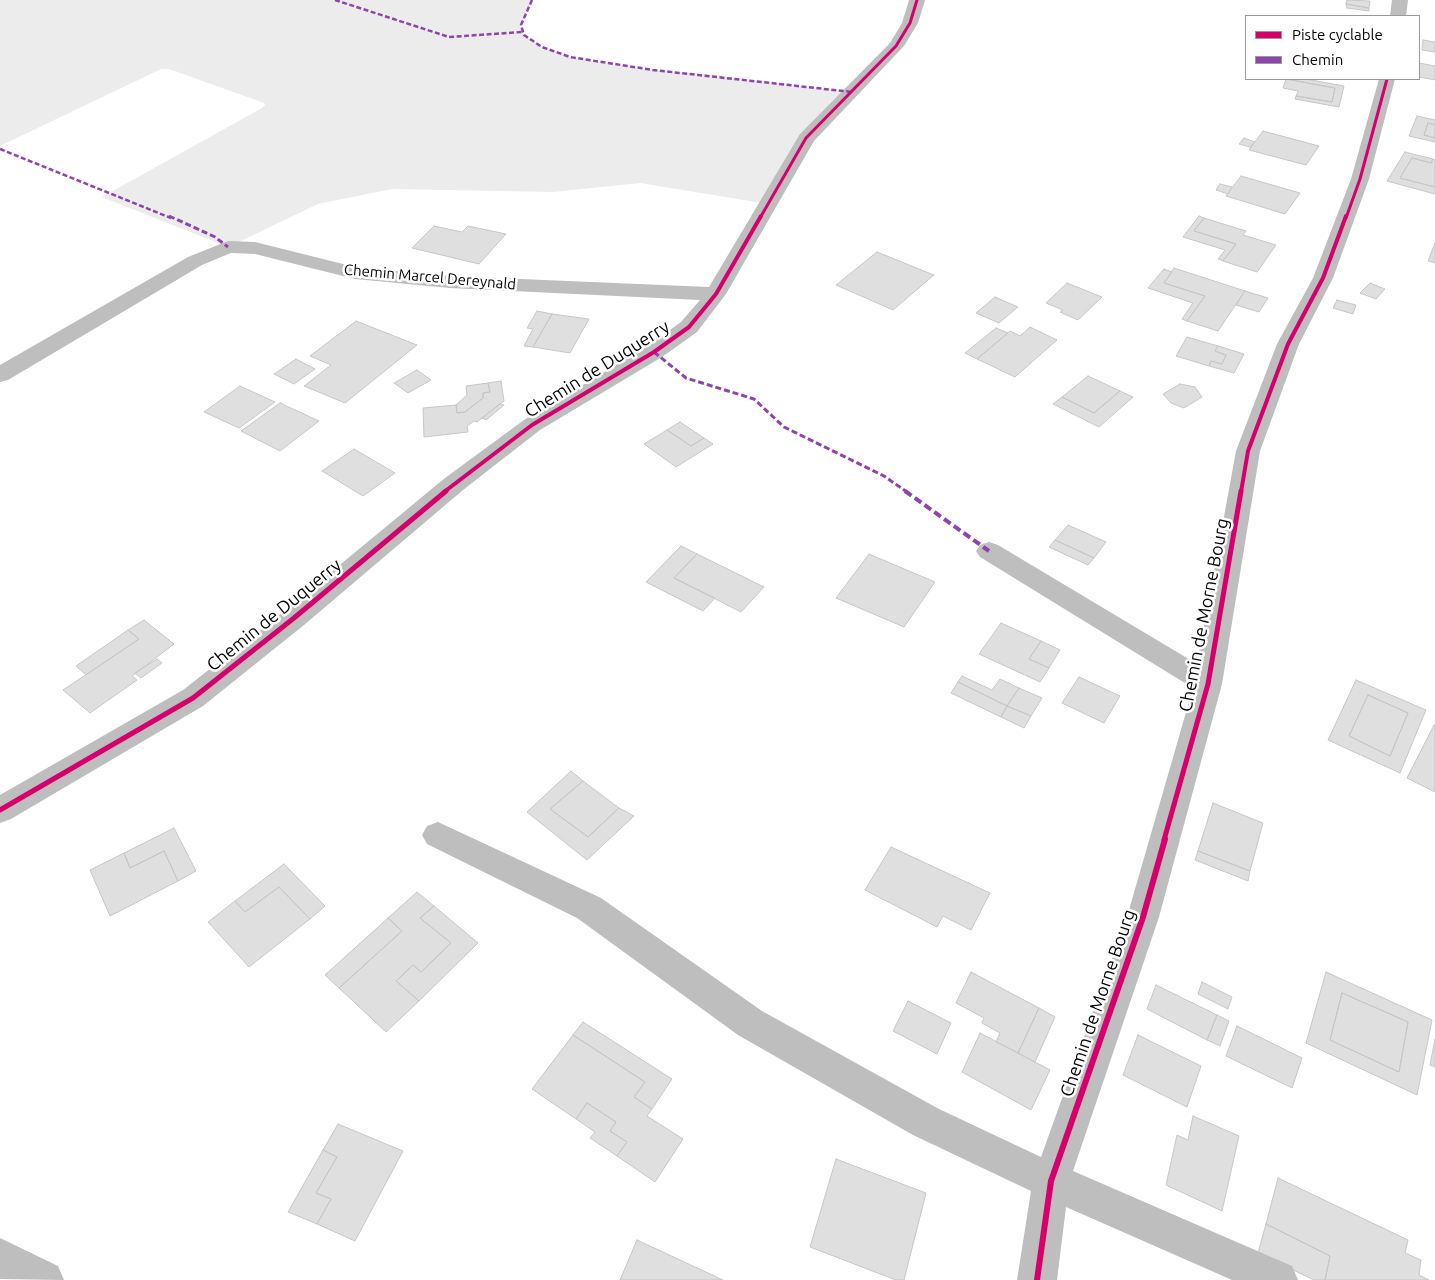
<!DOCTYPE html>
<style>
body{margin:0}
#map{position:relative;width:1435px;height:1280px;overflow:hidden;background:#fff;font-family:Ubuntu,sans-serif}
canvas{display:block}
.legend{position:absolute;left:1245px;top:15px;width:175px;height:65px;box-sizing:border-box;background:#fff;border:1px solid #999;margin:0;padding:6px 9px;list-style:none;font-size:15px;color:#000}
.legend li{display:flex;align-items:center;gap:10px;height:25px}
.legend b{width:25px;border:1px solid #999}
</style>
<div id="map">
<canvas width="1435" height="1280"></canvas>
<ul class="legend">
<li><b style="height:6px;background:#d6006c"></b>Piste cyclable</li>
<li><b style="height:6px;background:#8e44ad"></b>Chemin</li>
</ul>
</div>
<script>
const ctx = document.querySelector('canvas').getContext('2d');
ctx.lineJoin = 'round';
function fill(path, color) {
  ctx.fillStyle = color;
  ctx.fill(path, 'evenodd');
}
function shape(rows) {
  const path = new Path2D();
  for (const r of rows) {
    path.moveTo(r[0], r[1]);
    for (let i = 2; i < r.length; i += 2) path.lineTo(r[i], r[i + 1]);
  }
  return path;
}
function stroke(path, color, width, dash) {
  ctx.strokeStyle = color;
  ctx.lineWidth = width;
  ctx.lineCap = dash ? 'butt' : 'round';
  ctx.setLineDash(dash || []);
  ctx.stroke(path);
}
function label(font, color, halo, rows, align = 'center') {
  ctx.font = font + ' Ubuntu,sans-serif';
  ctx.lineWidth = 5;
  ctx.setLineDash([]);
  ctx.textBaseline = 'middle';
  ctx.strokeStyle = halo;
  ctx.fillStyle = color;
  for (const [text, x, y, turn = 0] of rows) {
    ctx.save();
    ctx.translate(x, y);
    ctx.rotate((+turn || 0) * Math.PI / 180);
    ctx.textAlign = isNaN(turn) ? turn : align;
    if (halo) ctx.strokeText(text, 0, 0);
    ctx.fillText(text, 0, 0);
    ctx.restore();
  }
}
fill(shape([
 [0,0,532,0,521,25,524,35,542,47,570,57,653,70,705,74,852,92,806,138,768,204,640,183,553,192,392,189,318,204,228,247,102,197,262,108,265,105,264,103,169,69,161,69,0,146]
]), '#ececec');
const building = shape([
 [1347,0,1370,1,1369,8,1346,4,1347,0],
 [1346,4,1369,8,1369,11,1347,8,1346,4],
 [1423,40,1435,42,1435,52,1422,50,1423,40],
 [1419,63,1435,66,1435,80,1419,77,1419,63],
 [1286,79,1335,88,1332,102,1296,96,1298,91,1283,88,1286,79],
 [1286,79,1306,79,1344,86,1339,107,1295,99,1296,96,1332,102,1335,88,1286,79],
 [1417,116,1435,120,1435,125,1428,123,1424,135,1435,138,1435,142,1409,136,1417,116],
 [1428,123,1435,125,1435,138,1424,135,1428,123],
 [1263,131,1319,146,1306,165,1249,150,1263,131],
 [1244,138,1255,142,1250,147,1239,144,1244,138],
 [1405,152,1433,159,1431,163,1412,158,1400,178,1435,187,1435,194,1387,181,1405,152],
 [1412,158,1431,163,1433,159,1435,160,1435,187,1400,178,1412,158],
 [1241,176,1300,193,1285,214,1226,196,1241,176],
 [1220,184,1232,187,1228,194,1216,190,1220,184],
 [1199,216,1204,218,1194,231,1236,244,1223,261,1218,259,1225,250,1183,237,1199,216],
 [1204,218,1246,231,1243,235,1276,245,1257,272,1223,261,1236,244,1194,231,1204,218],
 [434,226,462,232,468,226,506,234,479,264,412,248,434,226],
 [1435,243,1435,263,1428,261,1435,243],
 [877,252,934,275,893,310,836,285,877,252],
 [1174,268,1245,291,1218,331,1187,321,1205,296,1164,283,1174,268],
 [1164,269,1172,272,1164,283,1205,296,1187,321,1182,319,1193,303,1148,288,1164,269],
 [1067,283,1102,297,1078,320,1060,312,1063,310,1046,303,1067,283],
 [1370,283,1385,289,1376,299,1360,293,1370,283],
 [1245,291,1268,298,1259,312,1236,305,1245,291],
 [995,297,1018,307,999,323,976,313,995,297],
 [1337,300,1356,305,1353,314,1333,308,1337,300],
 [537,311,552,314,533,347,524,346,533,329,527,328,537,311],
 [552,314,589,319,570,353,533,347,552,314],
 [356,321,417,345,345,403,304,386,331,365,310,356,356,321],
 [1030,327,1057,340,1015,377,977,359,1010,331,1020,336,1030,327],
 [996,328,1008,333,977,359,965,353,996,328],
 [1187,337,1218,346,1215,351,1226,355,1222,364,1211,361,1209,366,1176,356,1187,337],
 [1218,346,1244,354,1234,373,1209,366,1211,361,1222,364,1226,355,1215,351,1218,346],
 [296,359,315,369,294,384,274,374,296,359],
 [417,370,431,380,408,393,394,383,417,370],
 [1088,376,1120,391,1094,413,1062,397,1088,376],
 [501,381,504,401,477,422,474,421,467,426,468,432,424,437,423,408,456,405,457,413,465,412,483,398,483,393,490,392,488,383,501,381],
 [488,383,490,392,483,393,483,398,465,412,457,413,456,405,467,395,466,386,488,383],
 [1180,384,1195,387,1202,397,1184,408,1171,403,1163,394,1180,384],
 [240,386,275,402,239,428,204,412,240,386],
 [1120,391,1133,397,1099,427,1053,404,1062,397,1094,413,1120,391],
 [280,403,319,421,280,451,241,431,280,403],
 [500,404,504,405,486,420,482,418,500,404],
 [680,422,704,438,691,446,667,430,680,422],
 [667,430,691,446,704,438,713,444,676,467,644,444,667,430],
 [354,449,395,473,363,496,322,471,354,449],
 [1068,525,1106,542,1094,558,1055,540,1068,525],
 [1055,540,1094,558,1088,565,1049,547,1055,540],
 [681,546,697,554,674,578,715,598,703,611,646,582,681,546],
 [697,554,764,587,741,612,674,578,697,554],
 [869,554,935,582,904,627,836,598,869,554],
 [144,620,174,644,132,676,137,680,90,713,63,690,139,639,128,630,144,620],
 [1001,623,1041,641,1029,659,1049,668,1040,682,979,654,1001,623],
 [128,630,139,639,86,675,76,666,128,630],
 [1041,641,1060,650,1049,668,1029,659,1041,641],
 [157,659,162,663,141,678,135,673,157,659],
 [962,676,992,690,1000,679,1019,688,1007,706,958,682,962,676],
 [1079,677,1120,696,1104,723,1062,703,1079,677],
 [1356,680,1426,710,1400,773,1328,740,1356,680],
 [1368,695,1408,713,1390,756,1349,736,1368,695],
 [958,682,1007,706,1001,717,951,693,958,682],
 [1019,688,1042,698,1031,716,1007,706,1019,688],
 [1368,695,1408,713,1390,756,1349,736,1368,695],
 [1007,706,1031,716,1024,728,1001,717,1007,706],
 [1434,725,1435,725,1435,792,1407,778,1434,725],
 [571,771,583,781,550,809,588,837,619,808,634,816,587,860,527,812,571,771],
 [583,781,619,808,588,837,550,809,583,781],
 [1213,803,1263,823,1250,871,1198,851,1213,803],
 [174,828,196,871,178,881,164,851,130,868,124,853,174,828],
 [891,847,990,893,971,930,943,916,937,927,865,890,891,847],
 [164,851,178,881,110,916,90,870,124,853,130,868,164,851],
 [1198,851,1250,871,1248,881,1195,860,1198,851],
 [284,864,325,906,310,919,279,887,245,912,235,901,284,864],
 [279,887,310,919,249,967,208,922,235,901,245,912,279,887],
 [417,892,434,906,420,918,451,943,421,972,413,965,396,981,419,1001,386,1032,339,988,402,931,388,918,417,892],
 [434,906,478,943,419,1001,396,981,413,965,421,972,451,943,420,918,434,906],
 [388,918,402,931,339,988,325,975,388,918],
 [971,972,1039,1008,1018,1053,996,1042,1000,1033,982,1023,984,1018,956,1003,971,972],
 [1326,972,1432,1020,1417,1095,1306,1043,1326,972],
 [1342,993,1408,1022,1399,1072,1330,1040,1342,993],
 [1202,982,1232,997,1228,1009,1198,994,1202,982],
 [1156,985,1217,1015,1207,1040,1147,1009,1156,985],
 [1342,993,1408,1022,1399,1072,1330,1040,1342,993],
 [908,1001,951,1023,937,1054,893,1031,908,1001],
 [1039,1008,1055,1017,1035,1062,1018,1053,1039,1008],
 [1217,1015,1229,1021,1220,1046,1207,1040,1217,1015],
 [583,1022,672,1079,652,1109,634,1097,645,1082,573,1035,583,1022],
 [1237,1026,1302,1058,1292,1088,1226,1056,1237,1026],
 [980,1033,1050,1070,1031,1110,962,1072,980,1033],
 [573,1035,645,1082,634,1097,652,1109,647,1116,683,1139,655,1182,617,1156,627,1142,610,1131,616,1122,587,1103,576,1119,532,1089,573,1035],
 [1138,1035,1201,1066,1187,1107,1123,1075,1138,1035],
 [1435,1039,1435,1067,1430,1065,1435,1039],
 [587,1103,616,1122,610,1131,627,1142,617,1156,590,1138,595,1132,576,1119,587,1103],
 [1193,1116,1239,1136,1222,1211,1166,1185,1177,1135,1188,1140,1193,1116],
 [338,1124,403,1151,355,1241,317,1224,331,1199,316,1193,337,1157,323,1150,338,1124],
 [323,1150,337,1157,316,1193,331,1199,317,1224,288,1212,323,1150],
 [836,1159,926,1193,904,1280,896,1280,810,1247,836,1159],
 [1278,1178,1408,1240,1405,1253,1421,1260,1419,1275,1429,1280,1325,1280,1330,1256,1266,1224,1278,1178],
 [1266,1224,1330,1256,1325,1280,1314,1280,1258,1253,1266,1224],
 [637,1240,723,1280,620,1280,637,1240]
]);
fill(building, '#dfdfdf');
stroke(building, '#c7c7c7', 1);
fill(shape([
 [909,0,925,0,918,23,904,46,814,141,726,294,697,332,662,357,540,430,463,490,304,625,203,706,11,819,0,823,0,795,183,690,284,611,445,478,524,420,646,347,681,322,700,300,450,288,355,279,255,254,231,253,202,265,8,380,0,382,0,365,188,257,228,241,255,242,355,267,450,276,709,287,800,134,890,43,902,23,909,0],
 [1392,0,1408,0,1406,16,1390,16,1392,0],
 [1379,79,1395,79,1369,179,1333,278,1299,344,1260,451,1222,684,1159,917,1073,1171,1292,1266,1298,1280,1232,1280,1066,1207,1057,1280,1017,1280,1031,1191,913,1135,738,1035,577,918,427,844,422,835,427,826,438,822,601,898,762,1011,939,1109,1041,1157,1127,917,1193,688,980,557,976,551,980,545,989,542,998,545,1197,664,1236,451,1277,344,1313,278,1351,179,1379,79],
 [0,1238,58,1266,64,1280,0,1279,0,1238]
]), '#bebebe');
stroke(shape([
 [335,0,449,37,522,32],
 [532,0,521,25,524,35,542,47,570,57,653,70,852,92],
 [0,149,171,218]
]), '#8e44ad', 2.5, [5, 2.5]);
stroke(shape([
 [169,216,215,237,228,247],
 [654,352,686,378,754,399,784,427,884,476,907,492]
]), '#8e44ad', 3, [6, 3]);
stroke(shape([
 [905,491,989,551]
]), '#8e44ad', 4, [8, 4]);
stroke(shape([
 [760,218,806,138,896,46,910,23,917,0],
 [1346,218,1360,179,1387,79]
]), '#d6006c', 3);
stroke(shape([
 [444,492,532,425,654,352,689,327,716,294,761,216],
 [1241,492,1248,451,1288,344,1323,278,1346,216]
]), '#d6006c', 4);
stroke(shape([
 [0,810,193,698,294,618,446,491],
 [1164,840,1208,684,1241,491]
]), '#d6006c', 5);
stroke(shape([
 [1037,1280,1051,1181,1143,917,1165,839]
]), '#d6006c', 6);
label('15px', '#000', '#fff', [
 ["Chemin Marcel Dereynald",430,277,5]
]);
label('18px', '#000', '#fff', [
 ["Chemin de Duquerry",597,369,-32],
 ["Chemin de Duquerry",274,615,-39],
 ["Chemin de Morne Bourg",1204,615,-79],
 ["Chemin de Morne Bourg",1098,1003,-71]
]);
</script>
